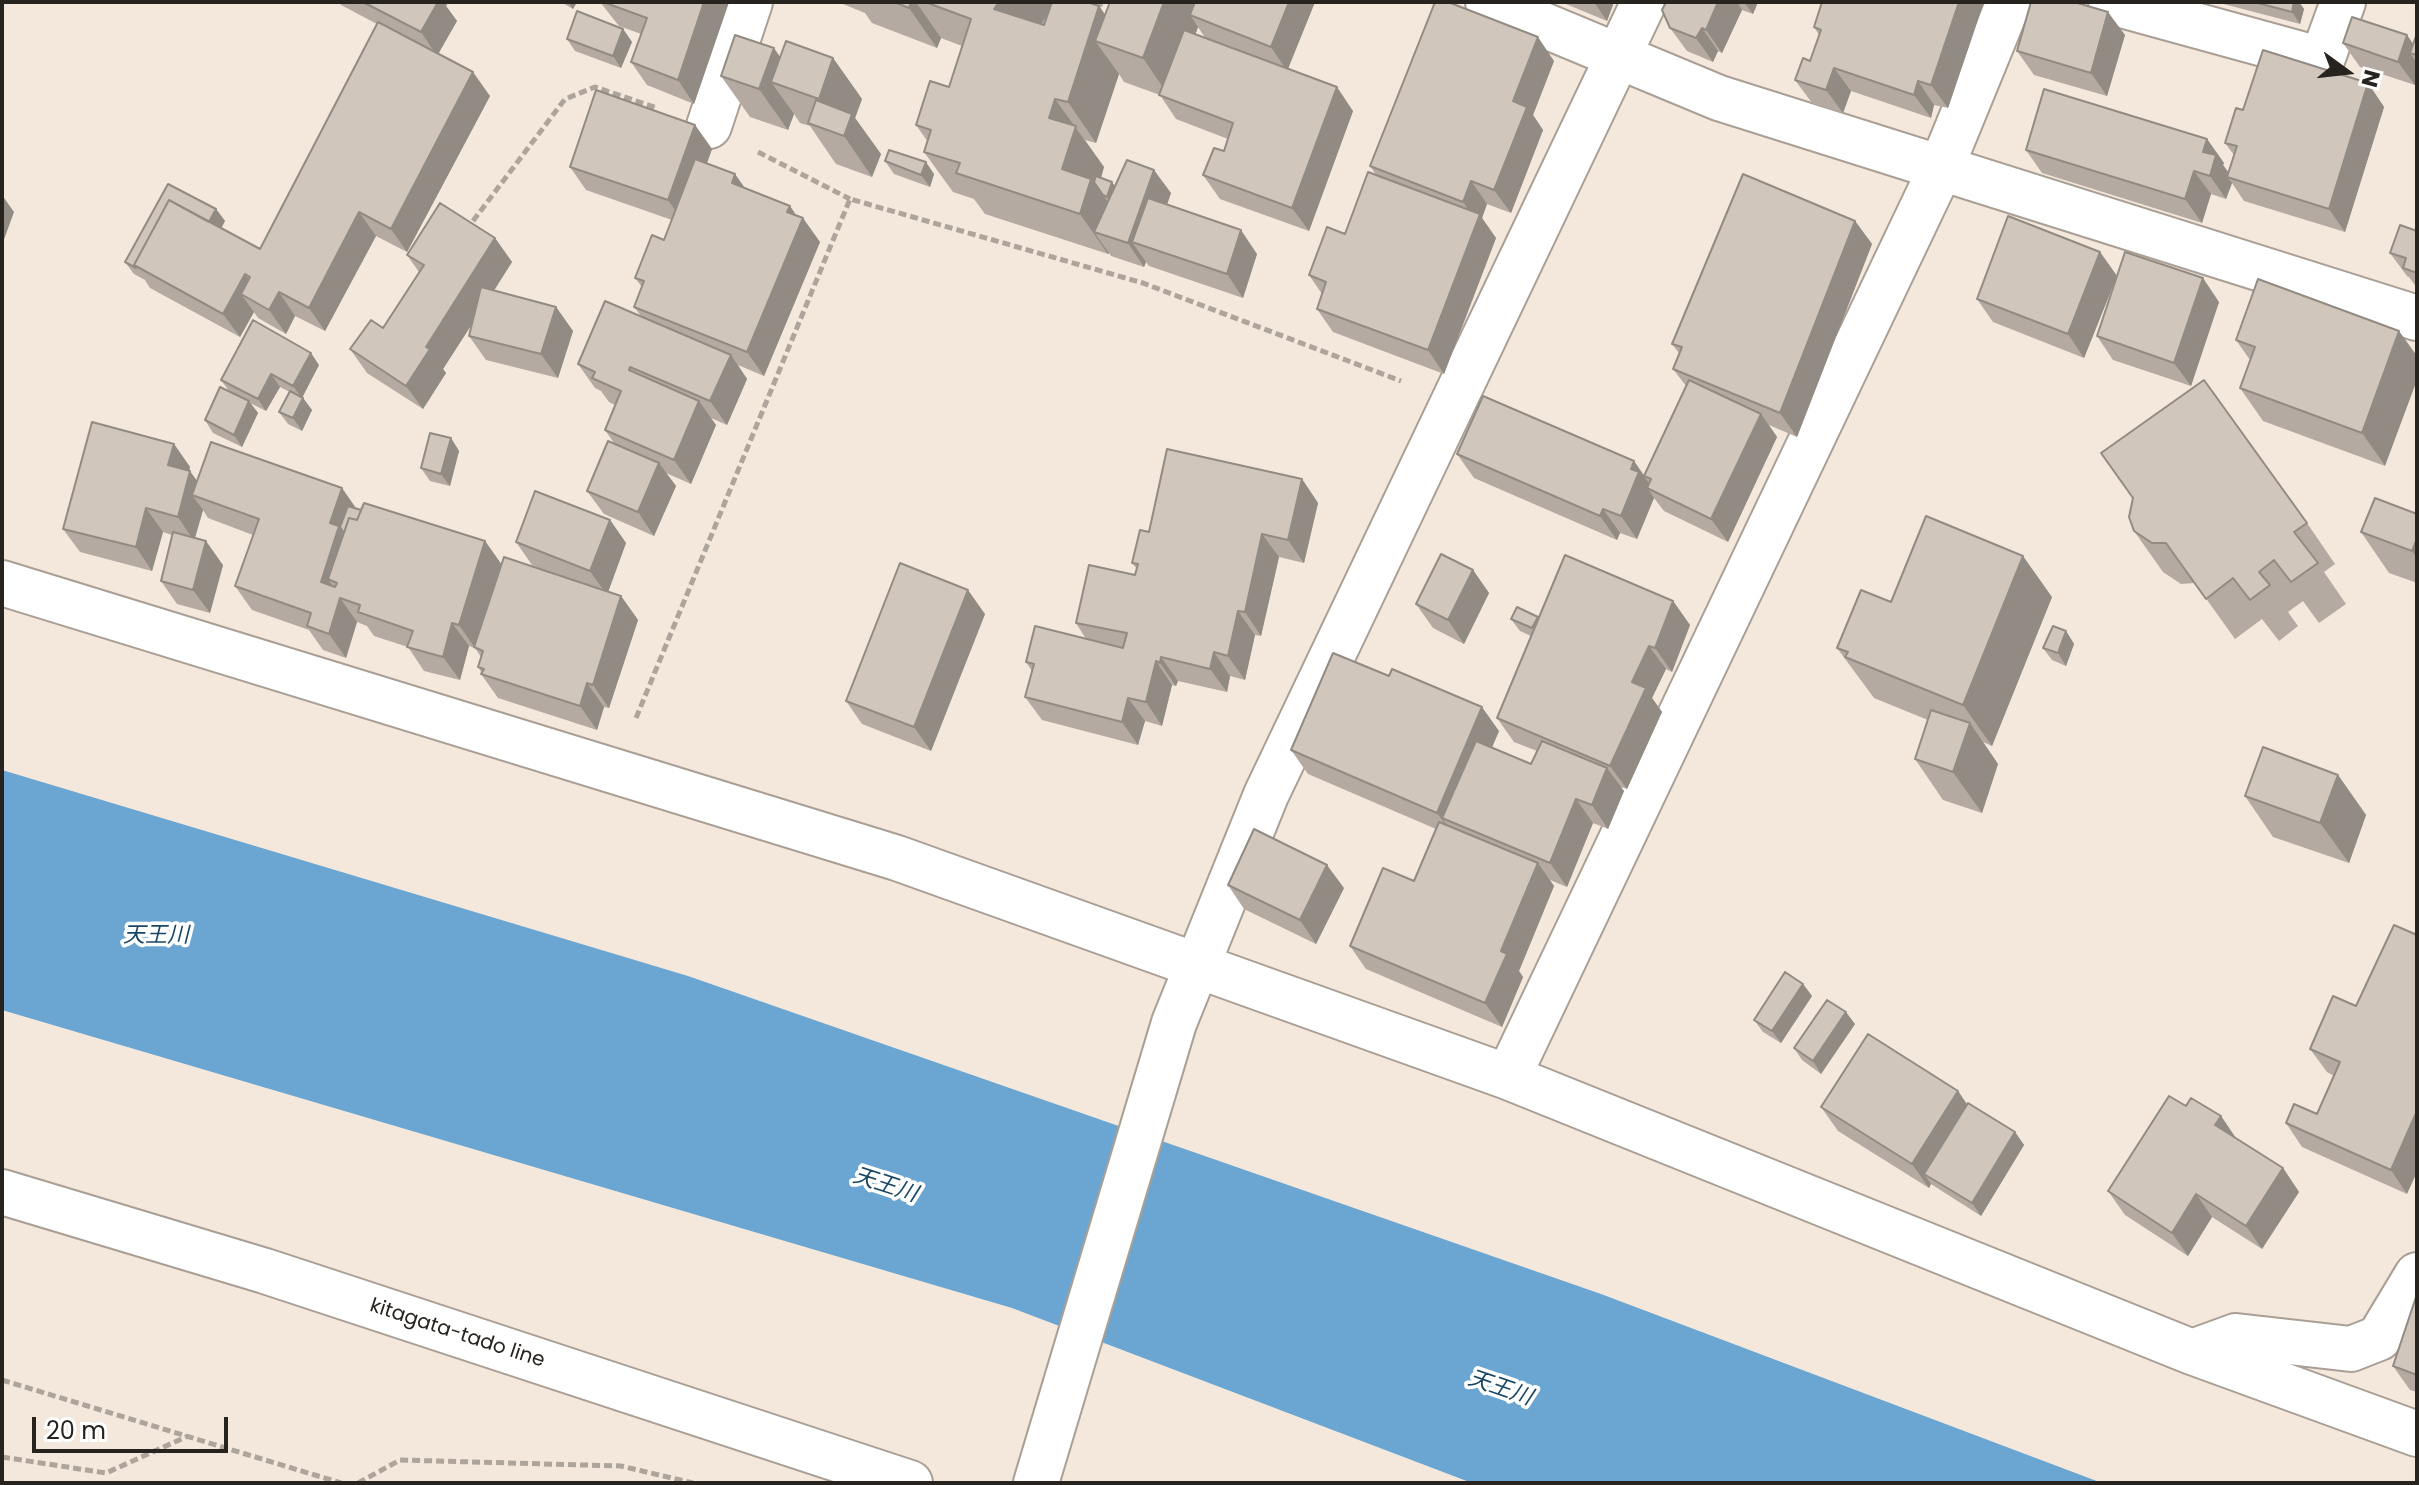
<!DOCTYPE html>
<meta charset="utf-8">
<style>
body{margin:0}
#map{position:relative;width:2419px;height:1485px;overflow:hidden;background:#f4e8dd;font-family:Poppins,sans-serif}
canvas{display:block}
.frame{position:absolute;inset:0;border:4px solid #27231f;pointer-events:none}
.north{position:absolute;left:2307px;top:32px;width:80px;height:80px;-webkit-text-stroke:6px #fff;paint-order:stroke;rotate:105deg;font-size:22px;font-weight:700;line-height:32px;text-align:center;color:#27231f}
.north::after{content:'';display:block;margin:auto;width:28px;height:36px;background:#27231f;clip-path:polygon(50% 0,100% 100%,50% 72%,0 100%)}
.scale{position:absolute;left:32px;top:1417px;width:196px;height:36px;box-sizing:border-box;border:4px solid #27231f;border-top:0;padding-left:10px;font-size:24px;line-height:28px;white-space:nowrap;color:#27231f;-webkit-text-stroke:6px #fff;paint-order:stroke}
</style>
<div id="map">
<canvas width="2419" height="1485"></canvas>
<div class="frame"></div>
<div class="north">N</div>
<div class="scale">20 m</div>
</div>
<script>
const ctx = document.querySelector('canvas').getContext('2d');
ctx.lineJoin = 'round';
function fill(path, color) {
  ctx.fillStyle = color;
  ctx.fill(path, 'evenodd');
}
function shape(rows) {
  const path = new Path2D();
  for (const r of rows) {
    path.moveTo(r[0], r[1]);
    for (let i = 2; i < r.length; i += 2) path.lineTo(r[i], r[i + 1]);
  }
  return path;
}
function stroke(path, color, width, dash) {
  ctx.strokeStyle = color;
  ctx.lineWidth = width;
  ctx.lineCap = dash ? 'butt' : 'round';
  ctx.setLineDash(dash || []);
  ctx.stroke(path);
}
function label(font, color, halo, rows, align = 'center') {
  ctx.font = font + ' Poppins,"Noto Sans JP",sans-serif';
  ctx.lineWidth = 7;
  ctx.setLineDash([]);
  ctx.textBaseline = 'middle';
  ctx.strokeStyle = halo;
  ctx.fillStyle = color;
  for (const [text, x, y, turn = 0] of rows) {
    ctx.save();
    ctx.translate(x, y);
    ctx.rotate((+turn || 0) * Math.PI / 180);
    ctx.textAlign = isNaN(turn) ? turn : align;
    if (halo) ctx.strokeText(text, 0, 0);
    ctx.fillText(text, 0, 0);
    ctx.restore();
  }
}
fill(shape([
 [2,770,688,976,1601,1294,2102,1483,1472,1483,1012,1308,2,1010]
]), '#6aa6d1');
const street = shape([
 [1488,2,1719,98,2417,318],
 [2111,2,2322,60,2343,2],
 [709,126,750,2],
 [2,583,897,858,1508,1077,2192,1352,2417,1434],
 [1508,1077,1941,168,2009,2],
 [2192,1352,2236,1336,2351,1349,2379,1338,2417,1275],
 [1036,1483,1174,1023,1266,795,1644,2]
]);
const primary = shape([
 [2,1192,265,1271,910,1483]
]);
stroke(street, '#aa9f95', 48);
stroke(primary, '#aa9f95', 48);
stroke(shape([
 [758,152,850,199],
 [473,221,565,99,595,87,657,108],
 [636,718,850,199,1143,283,1401,381],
 [2,1380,341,1483],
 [2,1457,106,1473,188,1436],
 [358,1483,400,1460,621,1466,693,1483]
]), '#ada49b', 5, [8, 4]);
stroke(street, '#fff', 44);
stroke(primary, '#fff', 44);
fill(shape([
 [339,2,448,2,446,6,457,21,438,54,490,96,407,252,376,236,325,331,295,316,286,334,258,318,254,312,240,337,150,288,145,280,134,274,125,262,216,209,225,221,221,228,260,249,377,24,341,5],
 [561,2,577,2,573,9],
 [600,2,729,2,694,104,647,85,631,62,641,34,619,26],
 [838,2,1104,2,1102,7,1100,7,1105,15,1315,2,1288,69,1353,111,1309,231,1220,199,1203,175,1224,151,1228,139,1176,119,1160,95,1124,82,1119,74,1096,143,1085,140,1104,167,1101,178,1116,186,1171,193,1167,205,1257,254,1243,298,1149,266,1146,262,1144,267,1111,256,1109,253,1108,254,985,214,974,199,953,192,924,152,928,142,916,125,949,87,962,46,941,38,937,48,872,23,865,13],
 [1198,27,1206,39,1195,35],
 [1561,2,1614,2,1607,21],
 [1666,2,1758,2,1753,14,1742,10,1722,53,1718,51,1713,62,1687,51,1670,28],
 [1984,2,1948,108,1934,105,1931,118,1851,91,1843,113,1812,103,1795,80,1810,61,1819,35,1814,27],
 [2216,2,2299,2,2304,9,2300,24],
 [623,29,632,42,621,68,575,51,567,39],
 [2417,33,2417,79,2415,85,2360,67,2343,43,2407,35,2413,44],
 [2125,35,2107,96,2034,75,2017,51],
 [780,57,833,58,862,99,855,118,881,154,872,177,836,164,810,126,800,123,794,114,788,130,750,117,721,76],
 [1554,61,1533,115,1543,130,1511,213,1487,204,1482,218,1496,238,1444,374,1333,332,1317,309,1322,294,1309,275,1345,234,1376,175,1370,166],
 [2368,83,2384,107,2345,232,2244,201,2232,183,2226,199,2211,194,2202,223,2042,173,2026,150,2207,139,2224,163,2223,165,2229,173,2234,155,2225,143,2243,110],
 [695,125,712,149,707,163,745,189,790,206,796,215,820,242,764,376,738,365,747,379,727,425,711,418,716,425,691,484,666,473,676,486,654,536,604,514,587,491,614,443,605,430,615,405,609,402,601,391,595,388,578,364,641,316,634,307,642,287,635,278,664,240,672,220,586,190,570,167],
 [885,161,934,174,930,187,894,174],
 [1855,221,1872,244,1797,437,1769,425,1777,437,1728,542,1664,511,1654,498,1637,539,1620,533,1617,540,1474,478,1457,454,1634,461,1644,475,1686,386,1673,369,1679,353,1672,344],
 [2417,231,2417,288,2409,277,2407,276,2390,253],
 [495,238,512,262,494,291,556,307,573,331,558,378,486,360,469,336,472,324,443,369,446,373,423,409,367,373,350,349,383,328,419,272,407,255],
 [2100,252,2117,276,2084,358,1993,322,1977,299],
 [2258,279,2385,466,2263,421,2240,388,2250,360,2236,340],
 [2219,302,2191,386,2113,360,2097,336],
 [319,365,302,397,312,410,302,431,288,424,279,412,290,392,280,387,266,411,250,403,258,413,242,447,213,433,205,420,229,391,221,380],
 [451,438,459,451,450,486,430,481,421,468],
 [174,444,190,467,189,471,197,481,356,509,485,541,501,564,550,573,532,565,516,542,610,520,626,543,608,592,621,596,638,620,609,708,604,707,597,730,498,698,481,674,482,673,478,667,481,657,475,648,469,646,460,680,424,671,408,647,374,636,367,626,357,622,346,658,323,650,309,630,252,610,235,586,253,535,208,518,203,510,195,538,223,565,210,613,177,604,161,581,172,535,163,532,152,571,80,552,63,529],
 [1302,479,1318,503,1304,563,1279,557,1261,636,1255,635,1245,680,1230,676,1227,692,1178,681,1176,686,1172,685,1162,726,1145,721,1138,745,1042,720,1025,697,1032,671,1026,662,1086,639,1076,623,1135,575,1137,569,1132,563,1149,532],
 [2417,514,2417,583,2389,573,2361,532],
 [2307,523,2335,564,2324,572,2346,604,2319,623,2303,601,2288,612,2298,626,2279,641,2262,619,2235,639,2195,583,2181,584,2163,572,2134,531],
 [1473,570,1489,593,1464,644,1433,628,1416,604],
 [2052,597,1992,746,1983,742,1998,764,1982,813,1943,800,1915,759,1928,720,1874,698,1837,648,1891,602],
 [1673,601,1690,625,1672,672,1666,669,1652,698,1662,712,1627,789,1621,787,1624,791,1608,829,1593,823,1567,887,1550,880,1554,886,1519,971,1523,977,1502,1027,1366,969,1350,946,1414,881,1436,829,1308,774,1291,750,1499,731,1492,747,1531,764,1537,751,1514,742,1497,718,1531,636,1520,631,1511,619,1539,618],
 [985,614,931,751,862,724,846,701],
 [2066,631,2074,644,2066,666,2052,660,2043,648],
 [2338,775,2366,815,2349,863,2273,837,2245,796],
 [1228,885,1344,888,1316,944,1244,909],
 [1803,984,1812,996,1781,1043,1763,1032,1754,1020],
 [2356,1006,2407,1194,2302,1147,2286,1123,2317,1114,2334,1076,2327,1072,2310,1049],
 [1855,1024,1821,1074,1802,1060,1794,1048],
 [1958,1091,1967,1104,2015,1132,2024,1145,1981,1216,1931,1184,1929,1188,1838,1131,1821,1107],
 [2186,1106,2221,1116,2236,1138,2283,1168,2299,1192,2262,1249,2212,1217,2188,1256,2125,1215,2108,1191],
 [2417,1294,2417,1392,2410,1390,2393,1366]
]), '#b4aaa1');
fill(shape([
 [434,2,448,2,446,6,457,21,437,56,421,32],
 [568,2,577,2,573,9],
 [704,2,729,2,694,104,678,80],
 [911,2,916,2,941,38,937,48,909,8],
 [999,2,1054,2,1055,4,1023,50,994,9],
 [1164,2,1208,2,1190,15,1198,27,1171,99,1143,58],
 [1289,2,1315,2,1287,71,1271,47],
 [1594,2,1614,2,1607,21],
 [1718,2,1737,2,1742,10,1722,53,1706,30],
 [1744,2,1758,2,1753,14],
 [1959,2,1984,2,1948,108,1931,85],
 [2294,2,2299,2,2304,9,2300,24,2292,12],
 [1099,6,1128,47,1095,41,1119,74,1096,143,1068,102],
 [2108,12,2125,35,2107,96,2091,73],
 [1702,28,1718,51,1713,62,1696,38],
 [623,29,632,42,621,68,613,56],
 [2407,35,2417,50,2410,53,2417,63,2417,79,2415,85,2398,62],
 [1538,37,1554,61,1533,115,1543,130,1511,213,1494,190,1513,101],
 [774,48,802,89,771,82,794,114,788,130,759,89],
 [833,58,862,99,855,118,881,154,872,177,819,99],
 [1834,68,1851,91,1843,113,1826,90],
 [473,72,490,96,407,252,391,229],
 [1918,81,1934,105,1931,118,1914,95],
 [2368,83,2384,107,2345,232,2329,209],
 [1337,87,1353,111,1309,231,1292,208],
 [1055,99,1104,167,1098,188,1120,219,1094,232,1109,253,1108,254,1080,214,1062,169,1049,118],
 [695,125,712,149,685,224,668,200],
 [2207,139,2224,163,2223,165,2232,178,2227,177,2232,183,2226,199,2210,176,2203,152],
 [926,162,934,174,930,187,921,175],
 [1154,170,1171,193,1151,249,1132,242,1146,262,1144,267,1128,243],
 [2194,171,2211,194,2202,223,2185,199],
 [735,174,752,198,732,183],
 [1471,181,1487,204,1482,218,1496,238,1444,374,1428,350,1477,222,1463,202],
 [1112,182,1121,194,1116,209,1107,197],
 [2,195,14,212,2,245],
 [790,206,801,223,803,218,820,242,764,376,747,352],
 [216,209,225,221,215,240,207,228],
 [359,212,376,236,325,331,309,308],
 [1855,221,1872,244,1797,437,1780,413],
 [1241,230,1257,254,1243,298,1227,274],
 [495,238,512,262,443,369,446,373,423,409,406,386,426,347],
 [2100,252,2117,276,2084,358,2068,334],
 [245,274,262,297,241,294,254,312,240,337,223,314],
 [2203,278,2219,302,2191,386,2174,363],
 [279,292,295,316,286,334,269,310],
 [556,307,573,331,558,378,541,354],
 [2399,331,2417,356,2417,380,2385,466,2362,433],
 [311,353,319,365,302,398,293,386],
 [731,355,747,379,727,425,710,401],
 [271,374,280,387,266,411,258,399],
 [303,398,312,410,302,431,293,418],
 [249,401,258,413,242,447,234,435],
 [699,401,716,425,691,484,674,460],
 [1761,414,1777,437,1728,542,1711,519],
 [451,438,459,451,450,486,441,474],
 [174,444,190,467,185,489,168,465],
 [1634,461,1650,485,1649,490,1654,498,1637,539,1621,516,1631,469],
 [659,463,676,486,654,536,638,512],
 [190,471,207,495,192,495,203,510,194,541,178,517],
 [1302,479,1318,503,1304,563,1288,540],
 [342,488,358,511,337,583,328,579,340,597,321,582,330,523],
 [146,508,163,532,152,571,136,547],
 [1603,509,1620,533,1617,540,1600,516],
 [610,520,626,543,607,595,590,571],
 [1262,534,1279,557,1261,636,1245,612],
 [2417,538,2417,558,2412,551],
 [206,541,223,565,210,613,193,590],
 [485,541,502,565,475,648,459,625],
 [2023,556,2052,597,1992,746,1963,705],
 [1473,570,1489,593,1464,644,1448,620],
 [968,590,985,614,931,751,914,727],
 [621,596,638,620,609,708,593,685],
 [340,598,357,622,346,658,329,634],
 [1673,601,1690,625,1672,672,1655,648],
 [1238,611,1255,635,1245,680,1228,656],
 [452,623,469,646,460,680,443,657],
 [2066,631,2074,644,2066,666,2058,653],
 [1649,646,1666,669,1652,698,1662,712,1627,789,1610,766,1632,682],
 [1214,652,1230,676,1227,692,1210,669],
 [1161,657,1178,681,1176,686,1160,663],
 [1156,661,1172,685,1162,726,1146,702],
 [587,683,604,707,597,730,580,706],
 [1128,698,1145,721,1138,745,1122,722],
 [1482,707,1499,731,1459,825,1442,818,1454,835,1454,836,1437,813],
 [1970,723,1998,764,1982,813,1953,772],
 [1607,768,1624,791,1608,829,1592,805],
 [2338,775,2366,815,2349,863,2320,823],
 [1576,799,1593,823,1567,887,1550,863],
 [1538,863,1554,886,1519,971,1523,977,1502,1027,1485,1003,1501,951],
 [1327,865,1344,888,1316,944,1300,920],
 [1803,984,1812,996,1781,1043,1772,1031],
 [1846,1012,1855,1024,1821,1074,1813,1061],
 [1958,1091,1974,1115,1924,1174,1931,1184,1929,1188,1912,1164],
 [2417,1111,2417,1172,2407,1194,2391,1170],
 [2221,1116,2237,1140,2215,1125],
 [2015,1132,2024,1145,1981,1216,1972,1203],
 [2283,1168,2299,1192,2262,1249,2246,1226],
 [2196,1194,2212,1217,2188,1256,2172,1233]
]), '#928b83');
const building = shape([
 [363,2,438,2,421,32,363,2],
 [603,2,704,2,678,80,631,62,647,18,603,2],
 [894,2,911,2,909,8,894,2],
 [925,2,999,2,994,9,1044,25,1052,2,1087,2,1099,6,1068,102,1055,99,1049,118,1076,126,1062,169,1091,179,1080,214,956,173,960,163,924,152,931,130,916,125,930,81,949,87,971,19,925,2],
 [1110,2,1164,2,1143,58,1095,41,1110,2],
 [1195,2,1289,2,1271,47,1190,15,1195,2],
 [1435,2,1448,2,1538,37,1513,101,1527,107,1494,190,1471,181,1463,202,1370,166,1435,2],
 [1666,2,1718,2,1706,30,1702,28,1696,38,1670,28,1662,10,1666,2],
 [1822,2,1959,2,1931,85,1918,81,1914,95,1834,68,1826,90,1795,80,1803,58,1810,61,1821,30,1814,27,1822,2],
 [2031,2,2074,2,2108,12,2091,73,2017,51,2031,2],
 [2254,2,2294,2,2292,12,2254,2],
 [577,11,623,29,613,56,567,39,577,11],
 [2352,17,2407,35,2398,62,2343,43,2352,17],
 [378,22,473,72,391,229,359,212,309,308,279,292,269,310,241,294,250,277,245,274,223,314,134,265,169,200,260,249,378,22],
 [1184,30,1337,87,1292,208,1203,175,1214,148,1224,151,1233,123,1159,95,1184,30],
 [2417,33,2417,55,2410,53,2417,33],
 [735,35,774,48,759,89,721,76,735,35],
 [786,41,833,58,819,99,771,82,786,41],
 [2263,50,2368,83,2329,209,2227,177,2237,146,2225,143,2236,108,2243,110,2263,50],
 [2044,89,2207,139,2203,152,2216,155,2210,176,2194,171,2185,199,2026,150,2044,89],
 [596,90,695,125,668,200,570,167,596,90],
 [816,100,852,114,844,136,808,123,816,100],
 [889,150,926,162,921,175,885,161,889,150],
 [695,159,735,174,732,183,790,206,787,212,803,218,747,352,634,307,644,281,635,278,652,235,664,240,695,159],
 [1127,160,1154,170,1128,243,1094,232,1127,160],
 [1368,172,1480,214,1428,350,1317,309,1326,282,1309,275,1327,227,1345,234,1368,172],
 [1743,174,1855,221,1780,413,1673,369,1682,347,1672,344,1743,174],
 [1096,176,1112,182,1107,197,1103,195,1094,182,1096,176],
 [168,184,216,209,209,222,169,200,134,265,136,268,125,262,168,184],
 [1148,198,1241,230,1227,274,1132,242,1148,198],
 [440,203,495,238,426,347,430,349,406,386,350,349,371,320,383,328,424,265,407,255,440,203],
 [2008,216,2100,252,2068,334,1977,299,2008,216],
 [2400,225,2417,231,2417,273,2403,268,2406,258,2390,253,2400,225],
 [2125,252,2203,278,2174,363,2097,336,2125,252],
 [2258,279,2399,331,2362,433,2240,388,2255,347,2236,340,2258,279],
 [481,287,556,307,541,354,469,336,481,287],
 [605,301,731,355,710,401,630,367,629,370,699,401,674,460,605,430,621,391,592,378,595,372,578,364,605,301],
 [253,320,311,353,293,386,271,374,258,399,221,380,253,320],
 [1689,380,1761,414,1711,519,1647,488,1651,479,1644,476,1689,380],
 [2204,380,2307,523,2294,532,2318,563,2291,582,2274,560,2259,572,2270,585,2250,600,2233,578,2206,599,2166,543,2152,543,2134,531,2129,517,2133,498,2101,453,2204,380],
 [220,387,249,401,234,435,205,420,220,387],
 [290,391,303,398,293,418,279,412,290,391],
 [1483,396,1634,461,1631,469,1639,472,1621,516,1603,509,1600,516,1457,454,1483,396],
 [92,422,174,444,168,465,190,471,178,517,146,508,136,547,63,529,92,422],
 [430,433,451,438,441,474,421,468,430,433],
 [608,441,659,463,638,512,587,491,608,441],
 [211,442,342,488,330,523,339,526,321,582,335,587,337,583,328,579,349,518,357,520,364,503,485,541,459,625,452,623,443,657,407,647,413,631,358,612,360,605,340,598,329,634,307,626,311,613,235,586,259,519,192,495,211,442],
 [1167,449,1302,479,1288,540,1262,534,1245,612,1238,611,1228,656,1214,652,1210,669,1161,657,1160,663,1156,661,1146,702,1128,698,1122,722,1025,697,1034,664,1026,662,1035,626,1123,648,1127,633,1076,623,1089,565,1135,575,1138,564,1132,563,1140,530,1149,532,1167,449],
 [535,491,610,520,590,571,516,542,535,491],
 [2375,498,2417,514,2417,538,2412,551,2361,532,2375,498],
 [348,506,361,510,357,520,349,518,344,533,340,527,348,506],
 [1926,516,2023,556,1963,705,1845,657,1848,652,1837,648,1861,590,1891,602,1926,516],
 [173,532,206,541,193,590,161,581,173,532],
 [1441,554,1473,570,1448,620,1416,604,1441,554],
 [1565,555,1673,601,1655,648,1649,646,1632,682,1646,688,1610,766,1497,718,1565,555],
 [504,557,621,596,593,685,587,683,580,706,481,674,484,669,478,667,483,651,474,647,504,557],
 [900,563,968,590,914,727,846,701,900,563],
 [1517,607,1538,617,1532,628,1511,619,1517,607],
 [2053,626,2066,631,2058,653,2043,648,2053,626],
 [1333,653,1389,676,1392,669,1482,707,1437,813,1291,750,1333,653],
 [1931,710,1970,723,1953,772,1915,759,1931,710],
 [1476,741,1531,764,1542,741,1607,768,1592,805,1576,799,1550,863,1442,818,1476,741],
 [2263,747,2338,775,2320,823,2245,796,2263,747],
 [1439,822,1538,863,1501,951,1507,954,1485,1003,1350,946,1383,868,1414,881,1439,822],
 [1254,829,1327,865,1300,920,1228,885,1254,829],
 [2394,925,2417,935,2417,1111,2391,1170,2286,1123,2294,1104,2317,1114,2340,1062,2310,1049,2333,996,2356,1006,2394,925],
 [1785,972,1803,984,1772,1031,1754,1020,1785,972],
 [1827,1000,1846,1012,1813,1061,1794,1048,1827,1000],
 [1868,1034,1958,1091,1912,1164,1821,1107,1868,1034],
 [2169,1096,2186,1106,2191,1098,2221,1116,2215,1125,2283,1168,2246,1226,2196,1194,2172,1233,2108,1191,2169,1096],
 [1968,1103,2015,1132,1972,1203,1924,1174,1968,1103],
 [2417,1294,2417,1375,2393,1366,2417,1294]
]);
fill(building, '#d1c6bb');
stroke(building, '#928b83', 2);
label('20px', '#27231f', '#fff', [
 ["kitagata-tado line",457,1334,18]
]);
label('italic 22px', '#194765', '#fff', [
 ["天王川",156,936],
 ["天王川",885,1186,18],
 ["天王川",1500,1389,19]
]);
</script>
